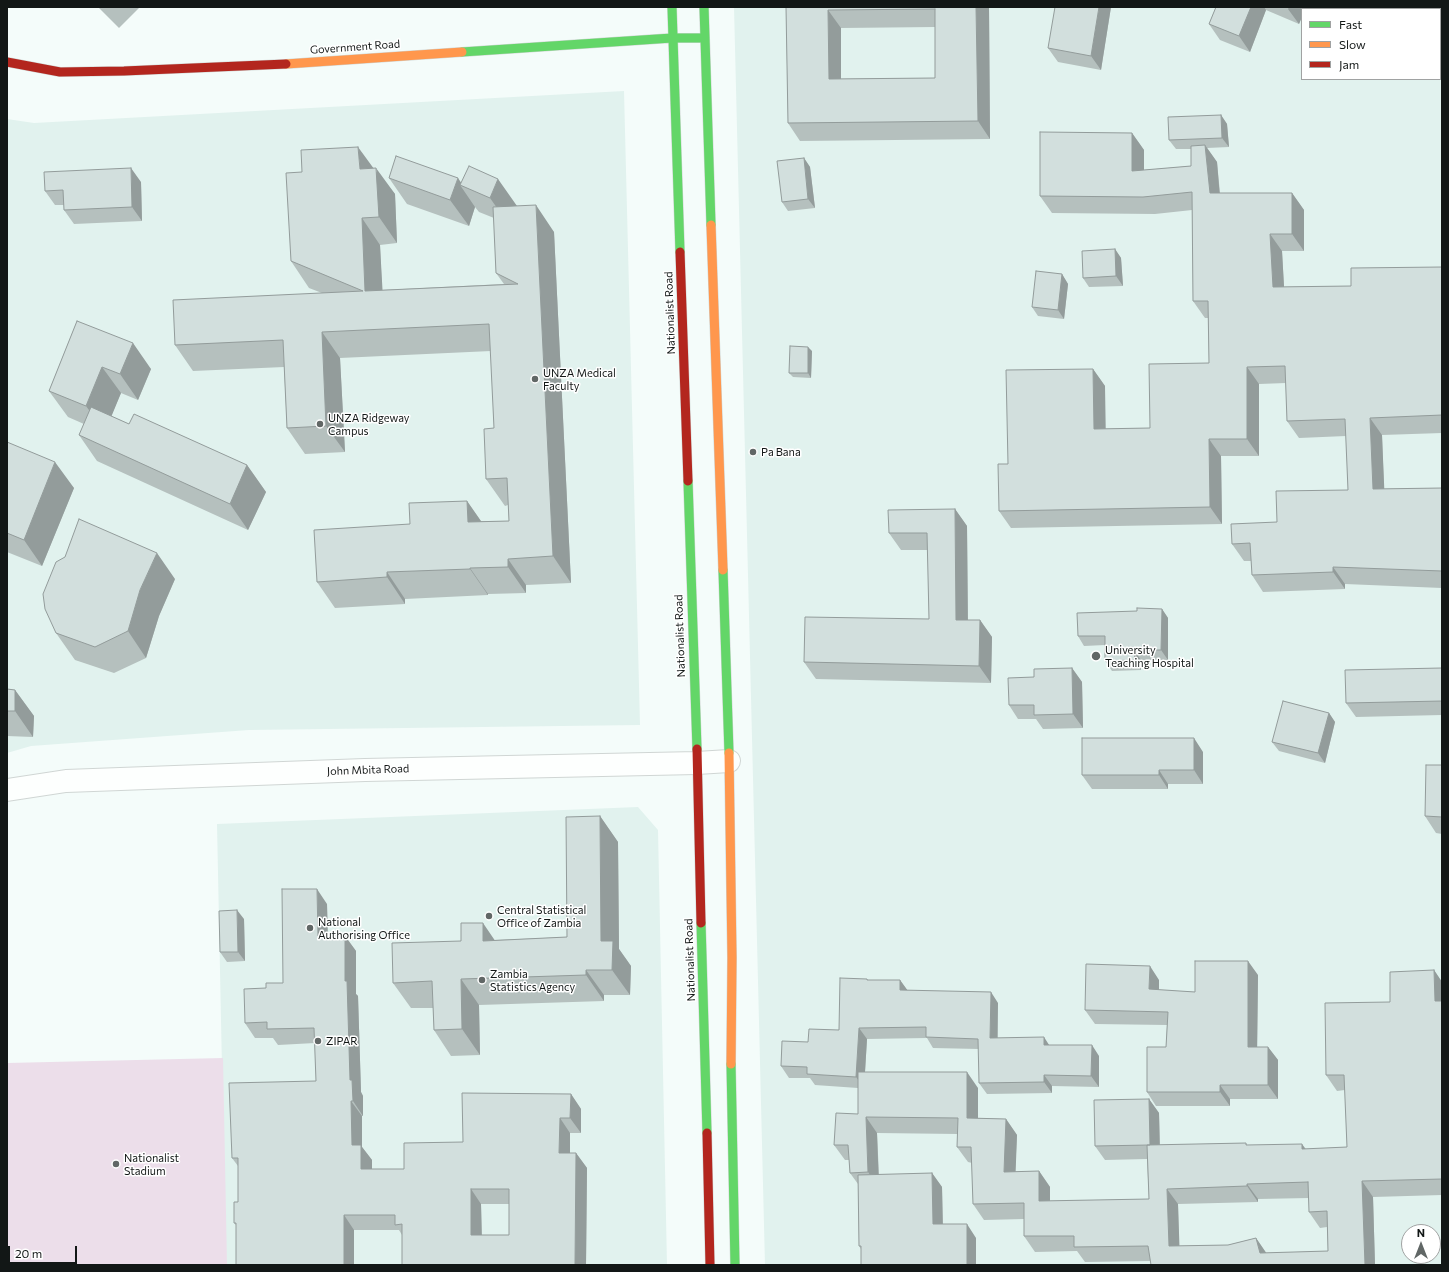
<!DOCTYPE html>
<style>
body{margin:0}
#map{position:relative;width:1449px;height:1272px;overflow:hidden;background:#f4fcfa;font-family:Commissioner,sans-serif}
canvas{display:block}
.frame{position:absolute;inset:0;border:8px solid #121716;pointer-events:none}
.legend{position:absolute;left:1301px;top:8px;width:140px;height:72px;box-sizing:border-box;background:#fff;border:1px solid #a0a2a2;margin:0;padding:5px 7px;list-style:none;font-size:12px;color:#121716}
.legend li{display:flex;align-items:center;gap:8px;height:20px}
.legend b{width:20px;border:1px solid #a0a2a2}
.north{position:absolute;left:1401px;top:1224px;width:40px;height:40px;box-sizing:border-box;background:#fff;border:1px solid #a0a2a2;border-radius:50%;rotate:0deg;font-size:11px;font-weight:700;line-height:16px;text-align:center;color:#121716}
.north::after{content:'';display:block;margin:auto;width:14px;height:18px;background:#616766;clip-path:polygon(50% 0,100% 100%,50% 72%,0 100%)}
.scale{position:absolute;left:8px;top:1246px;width:69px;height:18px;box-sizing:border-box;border:2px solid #121716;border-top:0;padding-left:5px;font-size:12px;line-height:14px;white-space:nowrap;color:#121716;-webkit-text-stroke:3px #fff;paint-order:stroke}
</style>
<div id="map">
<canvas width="1449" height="1272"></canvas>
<div class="frame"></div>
<ul class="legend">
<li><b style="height:5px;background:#63d668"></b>Fast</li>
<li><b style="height:5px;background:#ff974d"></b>Slow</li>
<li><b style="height:5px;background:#b3261e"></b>Jam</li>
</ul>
<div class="north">N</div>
<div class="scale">20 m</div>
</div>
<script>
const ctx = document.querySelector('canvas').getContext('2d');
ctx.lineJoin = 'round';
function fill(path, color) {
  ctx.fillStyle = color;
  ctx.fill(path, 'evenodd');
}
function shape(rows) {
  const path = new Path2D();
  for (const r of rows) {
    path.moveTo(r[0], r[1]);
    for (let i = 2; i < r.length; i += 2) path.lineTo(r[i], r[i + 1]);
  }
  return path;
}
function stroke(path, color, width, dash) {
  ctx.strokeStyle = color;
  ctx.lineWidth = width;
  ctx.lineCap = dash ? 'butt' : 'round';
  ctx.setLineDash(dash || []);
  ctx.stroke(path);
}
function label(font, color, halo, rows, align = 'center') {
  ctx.font = font + ' Commissioner,sans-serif';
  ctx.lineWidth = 3;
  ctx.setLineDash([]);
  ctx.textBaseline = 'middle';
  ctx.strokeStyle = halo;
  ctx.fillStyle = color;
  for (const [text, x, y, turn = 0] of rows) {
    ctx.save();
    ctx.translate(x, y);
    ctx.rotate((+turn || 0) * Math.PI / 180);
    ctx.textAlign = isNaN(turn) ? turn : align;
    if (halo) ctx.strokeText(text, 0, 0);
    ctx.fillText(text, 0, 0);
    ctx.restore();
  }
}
fill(shape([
 [734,7,1410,7,1415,9,1302,9,1302,79,1440,79,1440,21,1442,21,1442,1265,765,1265],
 [1409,1232,1433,1232,1433,1256,1409,1256],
 [624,91,640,725,249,730,31,746,7,753,7,119,34,123],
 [638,807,658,830,667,1265,226,1265,217,824]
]), '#e1f2ee');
fill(shape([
 [223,1058,227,1265,7,1265,7,1063]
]), '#ecdeea');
const street = shape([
 [7,790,66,781,365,770,697,763,729,761]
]);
const fast = shape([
 [672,7,680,252],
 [704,7,711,225],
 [462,52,672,38,705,38],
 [688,481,697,749],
 [723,570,729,753],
 [701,923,707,1133],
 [731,1064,735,1265]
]);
const slow = shape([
 [286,64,462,52],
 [711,225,723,570],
 [729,753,732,958,731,1064]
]);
const jam = shape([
 [7,62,60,72,124,71,286,64],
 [680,252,688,481],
 [697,749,701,923],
 [707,1133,710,1265]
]);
stroke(street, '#d0d6d4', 24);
stroke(fast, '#d0d6d4', 10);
stroke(slow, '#d0d6d4', 10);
stroke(jam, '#d0d6d4', 10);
stroke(street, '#fdfffe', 22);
stroke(fast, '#63d668', 9);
stroke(slow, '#ff974d', 9);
stroke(jam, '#b3261e', 9);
fill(shape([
 [98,7,140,7,119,28],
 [786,7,989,7,990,139,800,141,788,123],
 [935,27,935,78,841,79,841,28],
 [1111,7,1101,70,1058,62,1048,48],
 [1216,7,1306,7,1299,24,1266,10,1250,52,1220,40,1209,24],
 [1392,7,1442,7,1442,76,1440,75,1440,9,1398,9],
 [1221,115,1227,124,1229,147,1207,148,1217,162,1220,193,1292,193,1304,210,1304,251,1282,251,1284,287,1351,286,1442,267,1442,433,1382,435,1384,489,1442,488,1442,588,1345,584,1345,589,1263,592,1252,575,1251,561,1244,561,1232,544,1277,522,1348,490,1346,436,1299,438,1287,421,1286,383,1259,384,1259,456,1221,456,1222,524,1011,528,999,511,1008,464,1093,369,1105,386,1105,429,1150,428,1209,363,1208,318,1205,318,1193,301,1192,210,1155,214,1052,213,1040,196,1132,133,1144,150,1144,170,1191,166,1191,149,1176,149,1169,140],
 [804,158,810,167,815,208,788,211,782,202],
 [373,168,395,194,397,243,380,245,382,290,504,284,496,273,494,218,479,212,475,207,469,226,407,204,389,178,461,183,517,206,554,232,571,583,526,585,526,593,488,594,488,595,405,599,405,604,335,608,317,582,410,524,467,501,481,521,509,521,508,505,505,506,486,479,494,428,491,351,340,358,345,452,305,454,287,428,284,367,193,371,175,345,322,293,309,288,291,261],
 [141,182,142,221,74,224,64,210,64,205,55,205,45,191],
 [1115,249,1121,258,1123,286,1089,287,1083,278],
 [1062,274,1068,284,1064,319,1038,316,1032,307],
 [77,321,151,369,138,400,121,393,111,416,129,424,247,465,266,492,248,530,97,461,79,435,84,424,68,417,49,391],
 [812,351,811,378,793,377,789,373],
 [7,442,74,488,42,566,7,552],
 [955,509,967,526,968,620,980,620,992,637,991,683,816,679,804,662,929,619,928,550,901,550,889,533],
 [175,579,159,616,146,658,114,673,75,660,56,633],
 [1162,609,1168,618,1168,660,1141,660,1141,670,1112,671,1105,661,1105,645,1084,646,1078,636,1137,611],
 [1072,668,1082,682,1083,728,1043,729,1036,719,1018,719,1009,705,1034,677],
 [1442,668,1442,715,1356,717,1346,703],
 [7,689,15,690,34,716,33,737,7,736],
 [1329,713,1335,722,1325,763,1279,751,1272,742],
 [1203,752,1203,784,1168,784,1168,789,1092,789,1082,775],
 [1442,765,1442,834,1436,833,1425,816],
 [600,816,618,842,619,949,631,966,630,995,604,995,604,1001,479,1005,480,1055,451,1056,434,1030,433,1008,411,1008,393,983,495,940,567,937],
 [327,904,328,936,345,936,356,951,356,994,358,996,361,1092,363,1096,363,1116,362,1116,362,1147,372,1160,372,1169,404,1169,463,1142,571,1094,581,1109,581,1133,570,1133,570,1153,576,1153,587,1168,586,1265,402,1265,402,1235,399,1230,354,1230,354,1265,236,1225,234,1223,238,1202,238,1166,232,1158,316,1081,315,1043,278,1045,273,1038,255,1038,245,1023,266,988,283,983],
 [481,1204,509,1204,509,1235,482,1235],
 [244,919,245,961,227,962,220,952],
 [1434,970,1442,982,1442,1195,1373,1197,1375,1265,1151,1265,1151,1261,1085,1262,1077,1251,1035,1252,1024,1236,1024,1219,984,1220,973,1204,972,1163,968,1162,957,1147,958,1134,877,1133,879,1175,932,1173,942,1187,943,1224,976,1238,976,1265,861,1249,859,1246,858,1184,850,1173,849,1160,845,1160,834,1145,858,1114,858,1088,815,1085,810,1078,789,1078,781,1066,808,1042,839,1030,867,979,868,980,900,980,907,990,998,1003,998,1038,1049,1045,1099,1056,1099,1087,1052,1086,1052,1093,987,1094,979,1083,979,1049,933,1048,927,1038,867,1039,865,1072,978,1088,978,1118,1006,1119,1017,1135,1015,1172,1039,1171,1050,1187,1050,1201,1149,1199,1147,1159,1105,1160,1095,1146,1149,1099,1159,1113,1160,1145,1246,1143,1247,1145,1306,1149,1347,1147,1345,1090,1337,1091,1326,1075,1390,1002],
 [1309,1198,1309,1212,1320,1228,1327,1227,1328,1251,1266,1253,1256,1238,1228,1245,1179,1246,1178,1204,1258,1202,1258,1199],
 [1258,975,1257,1047,1268,1047,1278,1060,1278,1099,1230,1099,1230,1106,1156,1106,1147,1092,1166,1047,1167,1025,1095,1024,1085,1010,1159,980,1159,990,1195,992]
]), '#b5c0be');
fill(shape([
 [976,7,989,7,990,139,978,121],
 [1099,7,1111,7,1101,70,1091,56],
 [1251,7,1264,7,1266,10,1250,52,1239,36],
 [1289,7,1306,7,1306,9,1302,9,1302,17,1299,24,1288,9],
 [828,10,841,28,841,97,829,79],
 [1442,41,1442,68,1440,65,1440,50],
 [1221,115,1227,124,1229,147,1222,138],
 [1132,133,1144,150,1144,188,1132,171],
 [1205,145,1217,162,1221,210,1210,193],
 [358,147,377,173,376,168,395,194,397,243,379,217,360,169],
 [804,158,810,167,815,208,808,199],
 [131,168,141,182,142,221,132,207],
 [458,178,464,187,460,185,475,207,469,226,450,200],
 [498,179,517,206,509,225,490,198],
 [1292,193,1304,210,1304,251,1292,234],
 [536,205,554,232,571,583,553,556],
 [362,218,380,245,384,317,365,291],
 [1270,234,1282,251,1285,304,1273,287],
 [1115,249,1121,258,1123,286,1116,276],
 [1062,274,1068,284,1064,319,1058,310],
 [322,332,340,358,345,452,326,426],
 [133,343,151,369,138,400,120,374],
 [808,347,812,351,811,378,808,373],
 [102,367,121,393,105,432,86,406],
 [1247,367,1259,384,1259,456,1247,439],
 [1093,369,1105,386,1106,446,1094,429],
 [1370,418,1382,435,1385,506,1373,489],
 [1209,439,1221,456,1222,524,1210,507],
 [55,462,74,488,42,566,24,540],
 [247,465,266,492,248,530,230,504],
 [467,501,485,527,468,522],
 [955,509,967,526,968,637,956,620],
 [157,553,175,579,159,616,146,658,128,631,140,590],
 [508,559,526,585,526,593,508,567],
 [1333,567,1345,584,1345,589,1333,572],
 [470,568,488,594,488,595,470,569],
 [387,572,405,599,405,604,387,577],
 [1162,609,1168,618,1168,660,1161,650],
 [980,620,992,637,991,683,979,666],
 [1134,650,1141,660,1141,670,1135,660],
 [1072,668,1082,682,1083,728,1073,714],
 [15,690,34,716,33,737,15,711],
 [1329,713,1335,722,1325,763,1318,753],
 [1194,738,1203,752,1203,784,1194,770],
 [1159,770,1168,784,1168,789,1159,775],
 [600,816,618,842,619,949,631,966,630,995,612,970,601,941],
 [317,889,327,904,328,952,318,936],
 [237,910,244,919,245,961,238,952],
 [483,923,500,948,483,941],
 [345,936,356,951,356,994,358,996,361,1092,363,1096,363,1116,353,1101,350,1080,345,981],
 [1248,961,1258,975,1257,1060,1248,1047],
 [1150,966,1159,980,1159,1003,1149,989],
 [586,970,604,995,604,1001,586,975],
 [1434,970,1442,982,1442,1011,1435,1001],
 [461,979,479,1005,480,1055,462,1029],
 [900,980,908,991,900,990],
 [991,992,998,1003,997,1049,990,1038],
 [859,1028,867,1039,864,1088,856,1077],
 [1044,1037,1051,1048,1044,1045],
 [1092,1045,1099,1056,1099,1087,1091,1076],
 [1268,1047,1278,1060,1278,1099,1268,1085],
 [967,1072,978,1088,978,1133,967,1118],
 [1044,1075,1052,1086,1052,1093,1044,1082],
 [1220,1085,1230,1099,1230,1106,1220,1092],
 [571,1094,581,1109,581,1133,570,1118],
 [1149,1099,1159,1113,1160,1159,1150,1145],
 [351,1101,362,1116,362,1147,372,1160,372,1185,361,1169,352,1145],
 [866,1117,877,1133,879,1188,868,1172],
 [560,1118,570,1133,570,1168,559,1153],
 [1006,1119,1017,1135,1015,1188,1004,1172],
 [1302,1144,1313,1159,1302,1149],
 [576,1153,587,1168,586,1265,575,1265],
 [1039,1171,1050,1187,1050,1217,1039,1201],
 [932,1173,942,1187,943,1238,933,1224],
 [1362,1181,1373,1197,1375,1265,1365,1265],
 [1247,1184,1258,1199,1258,1202,1247,1186],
 [471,1189,481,1204,482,1250,471,1235],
 [1167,1189,1178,1204,1180,1262,1169,1246],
 [344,1215,354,1230,354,1265,344,1265],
 [967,1224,976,1238,976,1265,967,1265],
 [1256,1238,1267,1254,1260,1253]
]), '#939c9b');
const building = shape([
 [786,7,976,7,978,121,788,123,786,7],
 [935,9,935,78,829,79,828,10,935,9],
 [1055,7,1099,7,1091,56,1048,48,1055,7],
 [1216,7,1251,7,1239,36,1209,24,1216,7],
 [1417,7,1442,7,1442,41,1440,50,1440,9,1417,9,1417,7],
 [1221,115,1222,138,1169,140,1168,117,1221,115],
 [1040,132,1132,133,1132,171,1191,166,1191,146,1205,145,1210,193,1292,193,1292,234,1270,234,1273,287,1351,286,1351,268,1442,267,1442,415,1370,418,1373,489,1442,488,1442,571,1333,567,1333,572,1252,575,1250,543,1232,544,1231,524,1277,522,1276,491,1348,490,1345,419,1287,421,1285,366,1247,367,1247,439,1209,439,1210,507,999,511,998,464,1008,464,1006,370,1093,369,1094,429,1150,428,1149,364,1209,363,1208,301,1193,301,1192,192,1143,197,1040,196,1040,132],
 [358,147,360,169,376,168,379,217,362,218,365,291,518,284,496,273,493,207,536,205,553,556,508,559,508,567,470,568,470,569,387,572,387,577,317,582,314,530,410,524,409,503,467,501,468,522,509,521,507,478,486,479,484,429,494,428,489,324,322,332,326,426,287,428,283,340,175,345,173,300,363,291,291,261,286,173,302,172,301,150,358,147],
 [396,156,458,178,450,200,389,178,396,156],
 [804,158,808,199,782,202,777,161,804,158],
 [469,166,498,179,490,198,460,185,469,166],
 [131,168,132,207,64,210,63,190,45,191,44,172,131,168],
 [1115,249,1116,276,1083,278,1082,251,1115,249],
 [1036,271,1062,274,1058,310,1032,307,1036,271],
 [77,321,133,343,120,374,102,367,86,406,49,391,77,321],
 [790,346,808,347,808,373,789,373,790,346],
 [91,407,129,424,134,414,247,465,230,504,79,435,91,407],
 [7,442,55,462,24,540,7,533,7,442],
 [955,509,956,620,980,620,979,666,804,662,805,617,929,619,927,533,889,533,888,510,955,509],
 [79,519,157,553,140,590,128,631,95,647,56,633,45,609,43,594,56,562,65,557,79,519],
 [1137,608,1162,609,1161,650,1134,650,1135,660,1105,661,1105,636,1078,636,1077,613,1137,611,1137,608],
 [1072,668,1073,714,1034,715,1034,705,1009,705,1008,678,1034,677,1034,669,1072,668],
 [1442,668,1442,701,1346,703,1345,670,1442,668],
 [7,689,15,690,15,711,7,711,7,689],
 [1283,701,1329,713,1318,753,1272,742,1283,701],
 [1082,738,1194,738,1194,770,1159,770,1159,775,1082,775,1082,738],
 [1426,765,1442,765,1442,817,1425,816,1426,765],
 [600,816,601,941,613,941,612,970,586,970,586,975,461,979,462,1029,434,1030,432,981,393,983,392,943,461,941,461,923,483,923,483,941,567,937,566,817,600,816],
 [282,889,317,889,318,936,345,936,345,981,347,981,350,1080,352,1080,353,1101,351,1101,352,1145,361,1145,361,1169,404,1169,404,1143,463,1142,462,1093,571,1094,570,1118,560,1118,559,1153,576,1153,575,1265,402,1265,402,1224,395,1225,395,1215,344,1215,344,1265,236,1265,236,1223,234,1223,234,1202,238,1202,238,1158,232,1158,229,1083,316,1081,314,1028,267,1029,267,1022,245,1023,244,989,266,988,266,983,283,983,282,889],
 [471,1189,509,1189,509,1235,471,1235,471,1189],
 [237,910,238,952,220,952,219,911,237,910],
 [1195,961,1248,961,1248,1047,1268,1047,1268,1085,1220,1085,1220,1092,1147,1092,1147,1047,1166,1047,1168,1012,1085,1010,1086,964,1150,966,1149,989,1195,992,1195,961],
 [1434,970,1435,1001,1442,1001,1442,1179,1362,1181,1365,1265,1151,1265,1148,1246,1074,1247,1074,1236,1024,1236,1024,1203,973,1204,971,1147,957,1147,958,1118,866,1117,868,1172,850,1173,848,1145,834,1145,836,1113,858,1114,858,1072,967,1072,967,1118,1006,1119,1004,1172,1039,1171,1039,1201,1149,1199,1147,1145,1246,1143,1246,1145,1302,1144,1302,1149,1347,1147,1344,1075,1326,1075,1325,1003,1390,1002,1390,972,1434,970],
 [1308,1182,1309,1212,1327,1211,1328,1251,1260,1253,1256,1238,1228,1245,1169,1246,1167,1189,1247,1186,1247,1184,1308,1182],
 [840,978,867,979,867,980,900,980,900,990,991,992,990,1038,1044,1037,1044,1045,1092,1045,1091,1076,1044,1075,1044,1082,979,1083,978,1039,926,1037,926,1027,859,1028,856,1077,807,1074,807,1067,781,1066,782,1041,808,1042,809,1029,839,1030,840,978],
 [1149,1099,1150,1145,1095,1146,1094,1100,1149,1099],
 [932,1173,933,1224,967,1224,967,1265,861,1265,861,1246,859,1246,858,1175,932,1173]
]);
fill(building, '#d2dfdd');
stroke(building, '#939c9b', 1);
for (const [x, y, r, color] of [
 [535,379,4,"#616766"],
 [320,424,4,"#616766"],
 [753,452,4,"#616766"],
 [1096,656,5,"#616766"],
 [489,916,4,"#616766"],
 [310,928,4,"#616766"],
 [482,980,4,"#616766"],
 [318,1041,4,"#616766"],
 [116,1164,4,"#616766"]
]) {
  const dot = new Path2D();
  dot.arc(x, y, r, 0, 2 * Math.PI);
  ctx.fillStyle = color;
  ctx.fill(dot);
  stroke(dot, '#fff', 1.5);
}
label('11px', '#121716', '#fff', [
 ["Government Road",355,47,-4],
 ["Nationalist Road",670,313,-92],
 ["Nationalist Road",680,636,-92],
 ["John Mbita Road",368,770,-2],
 ["Nationalist Road",690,960,-92]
]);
label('11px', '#121716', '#fff', [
 ["UNZA Medical",543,373],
 ["Faculty",543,386],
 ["UNZA Ridgeway",328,418],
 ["Campus",328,431],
 ["Pa Bana",761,452],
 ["University",1105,650],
 ["Teaching Hospital",1105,663],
 ["Central Statistical",497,910],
 ["Office of Zambia",497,923],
 ["National",318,922],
 ["Authorising Office",318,935],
 ["Zambia",490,974],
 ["Statistics Agency",490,987],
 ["ZIPAR",326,1041],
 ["Nationalist",124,1158],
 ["Stadium",124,1171]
], 'left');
</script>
